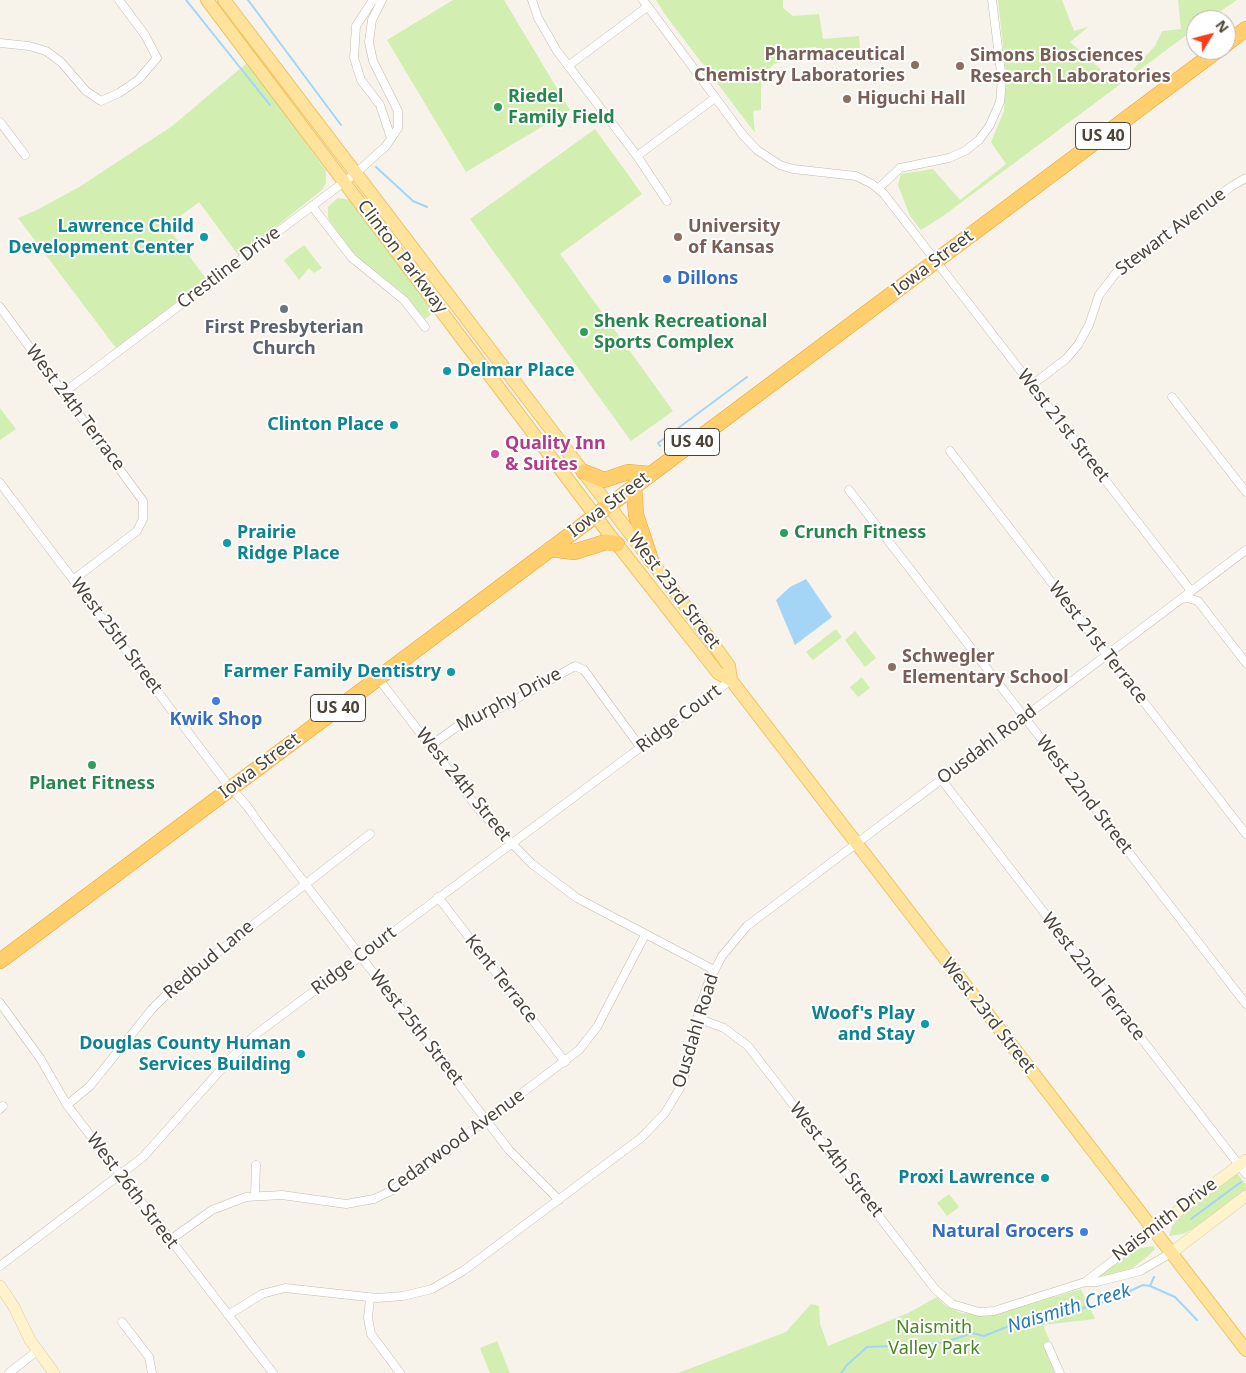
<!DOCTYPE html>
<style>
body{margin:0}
#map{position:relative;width:1246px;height:1373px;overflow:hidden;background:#f7f3eb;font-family:"Noto Sans",sans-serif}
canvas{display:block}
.north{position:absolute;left:1186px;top:10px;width:50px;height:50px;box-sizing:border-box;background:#fff;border:1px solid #b7b4af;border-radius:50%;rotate:53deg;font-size:14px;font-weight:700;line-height:20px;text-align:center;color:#4c4438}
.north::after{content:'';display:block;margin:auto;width:18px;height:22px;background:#ff3c1a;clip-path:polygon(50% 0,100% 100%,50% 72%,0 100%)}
</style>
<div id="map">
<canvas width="1246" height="1373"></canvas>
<div class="north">N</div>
</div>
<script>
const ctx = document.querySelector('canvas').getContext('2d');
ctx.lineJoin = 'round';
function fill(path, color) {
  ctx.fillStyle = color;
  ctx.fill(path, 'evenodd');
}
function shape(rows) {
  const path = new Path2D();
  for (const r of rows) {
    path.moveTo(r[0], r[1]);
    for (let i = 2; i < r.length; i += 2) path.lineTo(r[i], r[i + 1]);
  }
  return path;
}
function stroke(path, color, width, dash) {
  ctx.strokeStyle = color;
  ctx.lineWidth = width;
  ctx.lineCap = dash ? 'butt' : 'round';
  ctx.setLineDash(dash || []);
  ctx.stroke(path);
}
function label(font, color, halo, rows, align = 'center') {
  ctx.font = font + ' "Noto Sans",sans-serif';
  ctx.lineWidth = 4;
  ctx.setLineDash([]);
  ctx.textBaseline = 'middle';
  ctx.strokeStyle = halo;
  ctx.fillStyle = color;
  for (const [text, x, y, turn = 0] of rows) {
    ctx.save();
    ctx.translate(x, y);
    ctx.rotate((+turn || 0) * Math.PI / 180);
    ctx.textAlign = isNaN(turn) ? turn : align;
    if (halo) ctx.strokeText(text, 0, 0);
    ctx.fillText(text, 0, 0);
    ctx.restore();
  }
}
fill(shape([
 [453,0,504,0,570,110,466,172,387,40],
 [656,0,783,0,783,8,793,16,819,14,823,39,859,36,860,48,818,52,816,47,803,48,804,56,799,57,797,49,788,49,788,59,774,64,761,76,761,110,753,111,755,133,664,13],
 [998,0,1062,0,1074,31,1088,27,1070,42,1106,74,1121,82,1155,46,1162,31,1181,29,1178,0,1237,0,1208,20,1196,20,1196,28,943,216,921,230,910,216,898,185,901,174,933,169,960,200,1006,164,991,142,1004,111,1006,73],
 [248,62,326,171,326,183,322,190,239,256,199,202,167,226,207,280,116,348,18,218,37,210,79,187,171,127],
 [595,129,642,194,560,254,673,411,631,441,470,219],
 [338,198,351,200,436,311,425,319,401,291,363,262,349,248,328,218,328,207],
 [304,245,322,268,314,273,309,268,299,280,284,260],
 [0,408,16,429,0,440],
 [836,629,842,637,813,660,806,652],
 [855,631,876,658,865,667,845,640],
 [862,677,870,688,858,697,850,687],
 [1237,1173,1246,1185,1246,1191,1199,1226,1183,1234,1169,1236,1172,1226,1184,1212],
 [949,1194,959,1207,947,1216,937,1203],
 [1153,1246,1155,1249,1147,1257,1131,1269,1096,1279,1094,1276,1125,1254,1141,1248],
 [1081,1289,1095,1319,1043,1325,1051,1344,1044,1347,1055,1373,678,1373,786,1332,811,1304,819,1306,820,1324,828,1346,908,1313,937,1297,946,1306,961,1313,990,1316],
 [497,1341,510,1373,490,1373,480,1348]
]), '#d2eeb1');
fill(shape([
 [806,579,832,617,795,645,776,600,790,587]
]), '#a4d5f7');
stroke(shape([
 [186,0,270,105],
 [248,0,341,125],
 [376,167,413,201,427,207],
 [660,446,658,443,747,377],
 [1191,1219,1241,1182],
 [1150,1286,1175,1297,1197,1320],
 [841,1373,847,1365,867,1347,922,1345,946,1342,972,1333,984,1336,1034,1316,1063,1314,1110,1300,1143,1285,1150,1286,1154,1277]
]), '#a4d5f7', 2);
const street = shape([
 [373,0,356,26,354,58,361,80,380,105,391,138],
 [532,0,538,18,557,51,637,156,667,201],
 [643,0,743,135,757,150,780,165,793,169,856,176,872,184,884,194,1191,591],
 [0,43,29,46,46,51,61,62,86,91,101,101,119,93,138,80,157,58,145,35,119,0],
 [568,66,647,7],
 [0,122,25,155],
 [637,156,715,98],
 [878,189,900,168,949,158,965,151,979,140,990,125,1000,102,1002,80,992,0],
 [312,206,352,258,404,300,425,327],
 [0,307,143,501,143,519,137,531,73,580],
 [1032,385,1066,359,1078,345,1089,325,1099,295,1116,273,1232,186,1246,178],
 [63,393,356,173,386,146,398,128,398,111,373,61,369,42,372,20,382,0],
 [1172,397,1246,492],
 [950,451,1246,834],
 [0,483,231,789],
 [849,490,1246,1004],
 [1182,599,1188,598,1198,601,1246,663],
 [378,678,480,811,532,864,577,898,714,970],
 [430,746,469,718,500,708,575,666,584,670,641,748],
 [941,779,1246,1174],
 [231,788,247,806,261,826,509,1150,559,1200],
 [438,897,565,1062],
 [0,1003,40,1058,67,1105,273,1373],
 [697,1018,724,1028,748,1046,935,1289,952,1304,979,1312,994,1311,1085,1282,1097,1282,1140,1271,1171,1253],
 [67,1105,90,1086,152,1009,177,984,370,834],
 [0,1109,3,1106],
 [255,1195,256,1165],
 [170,1240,212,1210,246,1197,282,1195,346,1204,374,1199,393,1190,579,1050,597,1027,645,935],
 [0,1266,143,1157,233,1056,255,1035,731,680],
 [1085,1282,1153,1230],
 [370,1298,368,1318,371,1334,400,1373],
 [228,1315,262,1294,285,1288,377,1298,403,1296,432,1289,463,1271,641,1138,665,1113,680,1088,686,1071,700,1006,709,981,722,956,747,926,1246,550],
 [122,1322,149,1357,152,1373],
 [1048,1346,1060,1373],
 [9,1373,37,1351]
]);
const secondary = shape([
 [1153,1230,1246,1160],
 [1171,1253,1246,1196],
 [0,1286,14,1307,30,1340,54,1373]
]);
const primary = shape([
 [207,0,606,530,718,673,731,680,1246,1350],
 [224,0,699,624,729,666,731,680]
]);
const highway = shape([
 [1226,44,1246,29],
 [584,472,604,480,628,472,650,474],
 [634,486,636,515,651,560],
 [550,549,574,552,606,542,617,544],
 [0,961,1218,50]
]);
stroke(street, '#c3bbac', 9);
stroke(secondary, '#dac898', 12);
stroke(primary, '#eec461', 14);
stroke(highway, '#eba731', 16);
stroke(street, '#fff', 8);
stroke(secondary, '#fff3cd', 11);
stroke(primary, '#ffe39c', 12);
stroke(highway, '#ffcf6e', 15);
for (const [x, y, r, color] of [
 [915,65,5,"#8d6e63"],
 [960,66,5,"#8d6e63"],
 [847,99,5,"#8d6e63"],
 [498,107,5,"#2e9e5b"],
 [204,237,5,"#0f9aa8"],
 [678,237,5,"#8d6e63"],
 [667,279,5,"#3f7fe0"],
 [284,309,5,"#6b7280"],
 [584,332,5,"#2e9e5b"],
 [447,371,5,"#0f9aa8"],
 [394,425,5,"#0f9aa8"],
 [495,454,5,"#d1479c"],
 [784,533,5,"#2e9e5b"],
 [227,543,5,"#0f9aa8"],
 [892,667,5,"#8d6e63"],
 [451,672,5,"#0f9aa8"],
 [216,701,5,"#3f7fe0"],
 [92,765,5,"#2e9e5b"],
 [925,1024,5,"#0f9aa8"],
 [301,1054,5,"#0f9aa8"],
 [1045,1178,5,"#0f9aa8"],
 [1084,1232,5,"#3f7fe0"]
]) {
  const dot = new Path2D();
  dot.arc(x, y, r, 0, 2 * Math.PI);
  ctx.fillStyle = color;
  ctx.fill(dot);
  stroke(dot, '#fff', 2);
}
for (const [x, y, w] of [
 [1103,136,55],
 [692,442,55],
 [338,708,55]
]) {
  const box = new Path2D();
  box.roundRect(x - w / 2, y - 13.5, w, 27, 4);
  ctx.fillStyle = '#fff';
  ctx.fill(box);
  stroke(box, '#4c4438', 1);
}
label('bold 16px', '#4c4438', null, [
 ["US 40",1103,136],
 ["US 40",692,442],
 ["US 40",338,708]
]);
label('bold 18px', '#785e54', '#fff', [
 ["Pharmaceutical",905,55,"right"],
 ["Chemistry Laboratories",905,76,"right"],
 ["Simons Biosciences",970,56],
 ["Research Laboratories",970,77],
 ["Higuchi Hall",857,99],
 ["University",688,227],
 ["of Kansas",688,248],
 ["Schwegler",902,657],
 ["Elementary School",902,678]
], 'left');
label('bold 18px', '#27864d', '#fff', [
 ["Riedel",508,97],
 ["Family Field",508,118],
 ["Shenk Recreational",594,322],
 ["Sports Complex",594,343],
 ["Crunch Fitness",794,533],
 ["Planet Fitness",92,784,"center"]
], 'left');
label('bold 18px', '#0d838f', '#fff', [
 ["Lawrence Child",194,227],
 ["Development Center",194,248],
 ["Delmar Place",457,371,"left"],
 ["Clinton Place",384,425],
 ["Prairie",237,533,"left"],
 ["Ridge Place",237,554,"left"],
 ["Farmer Family Dentistry",441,672],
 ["Woof's Play",915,1014],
 ["and Stay",915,1035],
 ["Douglas County Human",291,1044],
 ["Services Building",291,1065],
 ["Proxi Lawrence",1035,1178]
], 'right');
label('18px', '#4c4438', '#fff', [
 ["Stewart Avenue",1171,232,-37],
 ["Clinton Parkway",402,257,53],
 ["Iowa Street",933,263,-37],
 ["Crestline Drive",229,268,-37],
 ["West 24th Terrace",75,408,53],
 ["West 21st Street",1063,426,52],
 ["Iowa Street",609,505,-37],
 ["West 23rd Street",674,591,53],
 ["West 25th Street",116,636,53],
 ["West 21st Terrace",1098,643,52],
 ["Murphy Drive",509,700,-28],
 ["Ridge Court",679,719,-37],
 ["Ousdahl Road",987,745,-37],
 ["Iowa Street",260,766,-37],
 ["West 24th Street",463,785,51],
 ["West 22nd Street",1084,795,52],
 ["Redbud Lane",209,960,-40],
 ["Ridge Court",354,961,-37],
 ["West 22nd Terrace",1093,977,52],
 ["Kent Terrace",501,979,52],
 ["West 23rd Street",988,1016,52],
 ["West 25th Street",416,1028,52],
 ["Ousdahl Road",696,1031,-73],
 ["Cedarwood Avenue",456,1142,-36],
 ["West 24th Street",836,1160,52],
 ["West 26th Street",132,1191,53],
 ["Naismith Drive",1165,1220,-37]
]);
label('bold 18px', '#366cbe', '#fff', [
 ["Dillons",677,279],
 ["Kwik Shop",216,720,"center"],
 ["Natural Grocers",1074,1232,"right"]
], 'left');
label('bold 18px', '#5b616d', '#fff', [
 ["First Presbyterian",284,328],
 ["Church",284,349]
]);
label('bold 18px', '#b23c85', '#fff', [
 ["Quality Inn",505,444],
 ["& Suites",505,465]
], 'left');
label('18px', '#498424', '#fff', [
 ["Naismith",934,1328],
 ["Valley Park",934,1349]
]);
label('italic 19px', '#257aba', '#fff', [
 ["Naismith Creek",1069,1309,-17]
]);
</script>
